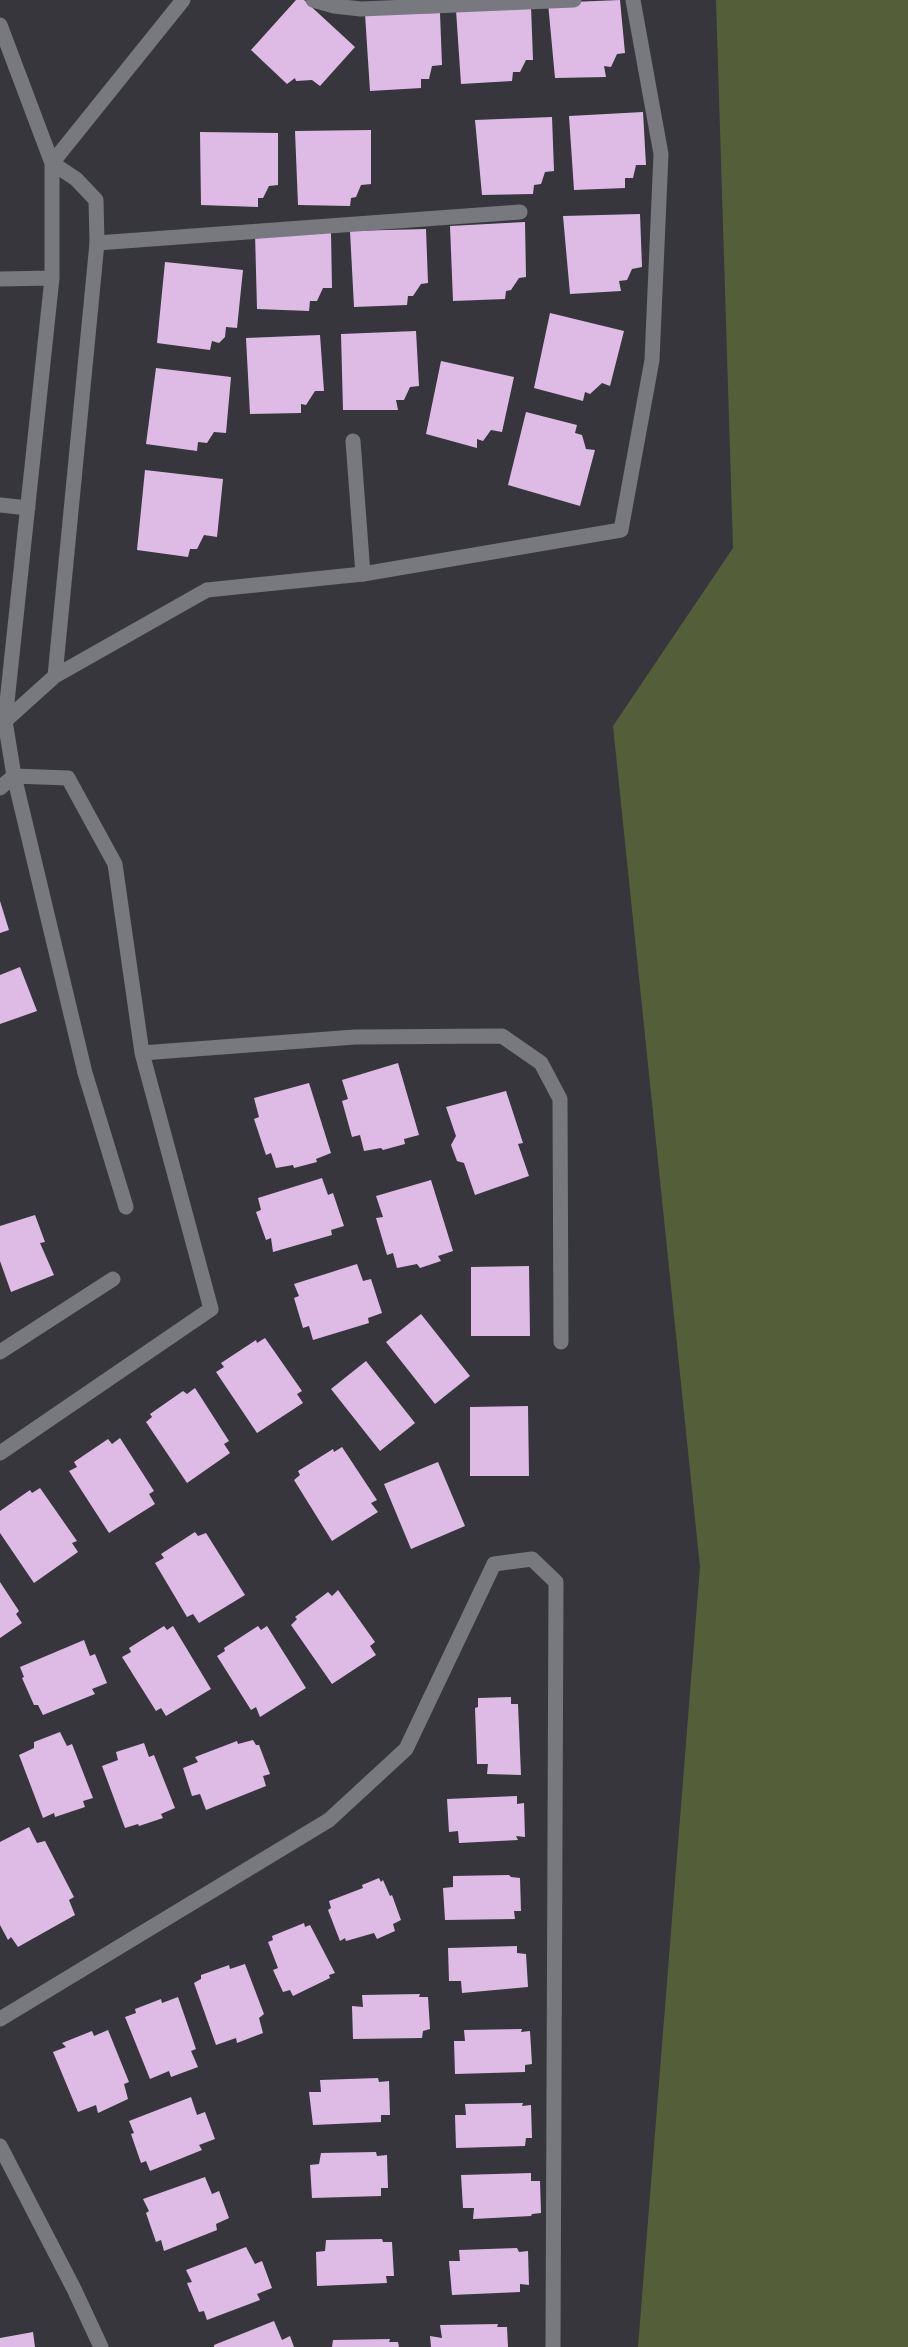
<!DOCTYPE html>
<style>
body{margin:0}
canvas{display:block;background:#36363c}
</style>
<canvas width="908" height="2347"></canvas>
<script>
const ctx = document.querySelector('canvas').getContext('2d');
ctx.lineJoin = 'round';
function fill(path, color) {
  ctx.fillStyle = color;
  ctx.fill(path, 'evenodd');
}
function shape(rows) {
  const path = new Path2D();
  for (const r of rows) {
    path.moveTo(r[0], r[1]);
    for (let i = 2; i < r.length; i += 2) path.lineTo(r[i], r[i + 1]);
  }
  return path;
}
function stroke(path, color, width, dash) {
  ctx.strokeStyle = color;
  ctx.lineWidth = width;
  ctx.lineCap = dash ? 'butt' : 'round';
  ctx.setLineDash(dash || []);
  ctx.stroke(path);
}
fill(shape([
 [716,0,908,0,908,2347,638,2347,700,1567,613,726,733,548]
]), '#545f39');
fill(shape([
 [296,0,304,0,355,47,320,86,312,80,296,81,295,78,287,84,251,50],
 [620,0,625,53,617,54,611,67,604,66,606,77,555,78,548,3],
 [531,6,533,60,526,60,520,72,513,72,512,81,461,84,456,10],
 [440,13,442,65,432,66,429,79,421,79,421,88,370,91,365,14],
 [643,112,646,165,636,165,633,178,625,178,625,188,574,190,569,116],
 [552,117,554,171,545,172,541,184,534,185,533,194,482,195,475,120],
 [371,130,371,184,361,185,356,197,351,198,350,206,298,205,295,131],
 [200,132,278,133,278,185,269,186,263,198,258,198,258,207,201,205],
 [640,214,642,267,632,269,627,280,619,281,621,291,570,294,563,216],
 [525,222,526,277,519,278,511,290,506,291,505,299,453,301,450,226],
 [426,229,428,283,421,284,413,296,408,296,407,305,354,307,350,231],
 [255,233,331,233,332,288,323,288,317,301,310,301,309,311,257,309],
 [165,262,243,270,237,328,226,327,225,337,219,343,212,341,210,350,157,343],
 [550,313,624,331,610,386,602,383,590,394,585,392,583,401,534,388],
 [416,331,419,386,410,387,404,400,396,400,398,410,343,410,341,334],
 [320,335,324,391,315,391,306,405,301,404,301,413,250,414,246,338],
 [441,361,514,377,502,432,491,430,483,441,477,439,477,448,426,434],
 [156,368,231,377,226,433,214,432,207,443,198,442,197,451,146,444],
 [526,412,577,425,575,433,582,435,586,449,595,450,580,506,508,485],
 [145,470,223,479,217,537,204,535,197,549,190,549,188,557,137,550],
 [0,901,9,930,0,933],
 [20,967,37,1011,0,1024,0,975],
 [398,1063,419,1135,404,1139,405,1144,383,1150,381,1148,364,1151,360,1135,352,1137,342,1101,348,1099,342,1080],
 [309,1083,331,1153,316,1159,317,1162,294,1168,293,1165,276,1168,271,1153,266,1155,254,1119,259,1117,254,1098],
 [506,1091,523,1143,518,1144,529,1176,475,1195,464,1163,457,1161,451,1145,456,1136,446,1107],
 [322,1178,328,1195,333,1193,344,1226,331,1230,332,1235,273,1252,271,1238,266,1240,256,1212,261,1210,258,1198],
 [431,1180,453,1251,438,1256,441,1261,420,1268,417,1264,397,1268,393,1253,387,1255,376,1218,383,1217,376,1196],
 [35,1215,45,1242,40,1243,54,1275,11,1292,0,1261,0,1226],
 [357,1264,363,1281,371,1279,382,1313,368,1318,369,1323,313,1340,309,1326,303,1328,294,1298,299,1296,294,1284],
 [529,1266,530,1336,471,1336,471,1267],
 [421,1314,470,1376,435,1404,386,1342],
 [265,1338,302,1391,297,1394,303,1403,257,1433,216,1372,224,1367,221,1363,256,1340,257,1343],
 [366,1361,415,1423,380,1451,331,1389],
 [195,1388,229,1441,224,1444,230,1453,187,1483,146,1422,152,1417,150,1414,183,1391,187,1394],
 [528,1406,529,1476,470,1476,470,1407],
 [120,1438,154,1491,149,1494,155,1504,109,1533,69,1471,77,1467,74,1462,108,1439,112,1444],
 [342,1447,377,1500,371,1503,378,1512,332,1541,294,1480,300,1475,298,1471,333,1449,334,1452],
 [438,1462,465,1526,411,1549,384,1484],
 [40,1488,77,1541,72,1543,78,1552,34,1583,0,1533,0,1511,30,1490,32,1493],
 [195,1532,198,1536,206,1533,245,1595,199,1623,193,1614,187,1617,155,1563,164,1558,161,1554],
 [0,1582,19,1611,16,1614,22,1623,0,1638],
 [338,1590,375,1642,370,1646,376,1655,332,1684,291,1625,297,1619,295,1617,328,1592,332,1596],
 [164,1626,167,1630,173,1626,211,1689,166,1716,161,1708,156,1711,122,1657,131,1652,129,1648],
 [258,1626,261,1630,267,1626,306,1688,260,1717,256,1707,251,1710,217,1656,225,1651,224,1648],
 [84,1640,90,1656,95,1654,107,1683,92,1689,95,1694,43,1715,38,1705,34,1705,22,1678,24,1677,20,1667],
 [511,1697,511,1704,518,1704,521,1775,487,1774,488,1764,477,1764,475,1708,478,1707,478,1698],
 [60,1732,67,1746,72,1744,93,1798,83,1801,85,1807,55,1817,54,1813,43,1818,19,1755,34,1748,34,1742],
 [253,1740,256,1745,259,1745,270,1774,263,1776,266,1786,206,1810,200,1794,192,1796,183,1768,198,1762,195,1757,237,1741,238,1744],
 [144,1743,149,1757,154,1755,175,1808,161,1814,163,1818,139,1826,138,1824,125,1828,102,1766,118,1760,116,1752],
 [517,1796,517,1804,524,1803,525,1837,516,1836,518,1840,459,1843,458,1831,449,1832,447,1799],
 [29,1827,37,1843,45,1841,74,1897,69,1900,75,1915,18,1947,11,1937,8,1940,0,1925,0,1842],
 [509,1875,511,1877,520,1878,521,1911,514,1911,515,1919,445,1920,443,1888,453,1887,453,1876],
 [379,1878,381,1882,383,1880,390,1896,392,1895,401,1920,393,1924,395,1931,377,1939,374,1933,346,1941,345,1938,340,1941,328,1910,331,1908,329,1901,363,1888,362,1885],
 [304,1923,305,1927,310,1925,335,1973,329,1975,330,1978,293,1996,290,1990,283,1992,273,1970,278,1968,268,1942,273,1940,272,1936],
 [517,1946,517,1953,526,1954,528,1987,462,1993,461,1981,449,1981,448,1948],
 [245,1964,264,2014,259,2018,263,2033,237,2043,236,2038,216,2045,194,1983,201,1979,201,1975,229,1965,230,1969],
 [420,1994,419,1997,428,1997,430,2029,423,2031,422,2038,353,2039,352,2006,363,2007,362,1995],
 [178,1997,196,2049,191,2051,198,2067,171,2077,169,2071,150,2079,125,2017,136,2013,135,2009,161,1999,162,2003],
 [522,2029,521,2032,530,2031,532,2064,525,2065,525,2072,455,2074,454,2041,465,2041,464,2030],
 [108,2030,129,2082,124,2084,128,2099,98,2113,96,2105,78,2112,53,2052,66,2047,62,2043,92,2031,94,2036],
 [378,2078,379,2082,389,2081,390,2115,381,2115,381,2122,313,2125,309,2092,321,2092,320,2080],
 [191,2097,197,2115,205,2112,215,2139,199,2145,202,2150,150,2171,146,2161,141,2163,131,2134,134,2133,129,2121],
 [523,2103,522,2106,531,2105,532,2138,526,2138,525,2146,456,2148,455,2115,466,2115,465,2104],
 [376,2152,377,2156,387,2155,388,2188,381,2188,381,2196,312,2198,310,2165,319,2164,321,2153],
 [531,2173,531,2181,540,2181,541,2213,532,2214,531,2216,473,2219,474,2208,463,2208,461,2175],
 [205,2177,212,2194,219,2191,229,2218,216,2224,217,2230,164,2251,161,2240,156,2242,146,2213,149,2211,143,2199],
 [382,2239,383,2242,392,2242,394,2276,386,2276,387,2283,317,2286,316,2252,325,2251,326,2240],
 [246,2247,255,2264,262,2261,272,2288,257,2294,260,2300,207,2320,204,2311,199,2312,187,2283,192,2282,186,2270],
 [517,2248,519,2252,528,2251,529,2285,520,2284,520,2292,452,2295,449,2261,460,2261,459,2250],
 [274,2321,282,2340,290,2336,294,2347,214,2347,214,2345],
 [498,2324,497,2327,507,2327,508,2347,431,2347,430,2336,442,2338,440,2325],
 [33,2332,35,2347,0,2347,0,2338],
 [390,2339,389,2342,398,2342,399,2347,332,2347,333,2340]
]), '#debbe5');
stroke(shape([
 [313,0,334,6,361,9,574,0],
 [97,243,520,212],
 [353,441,363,574]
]), '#78797f', 15);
stroke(shape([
 [0,25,52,163,52,278,5,721,14,776,85,1073,126,1207],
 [52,163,76,179,96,200,97,243,55,676],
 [52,163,183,0],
 [0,279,52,278],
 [0,505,28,508],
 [5,721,55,676,207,590,363,574,621,530,652,360,661,154,633,0],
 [0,788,14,776,68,778,115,864,142,1053,211,1309,0,1453],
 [142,1053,355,1037,502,1036,541,1063,560,1099,561,1342],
 [0,1352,113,1279],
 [0,2019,329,1820,406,1749,494,1564,532,1559,556,1582,553,2347],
 [0,2146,74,2289,101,2347]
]), '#78797f', 15);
</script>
